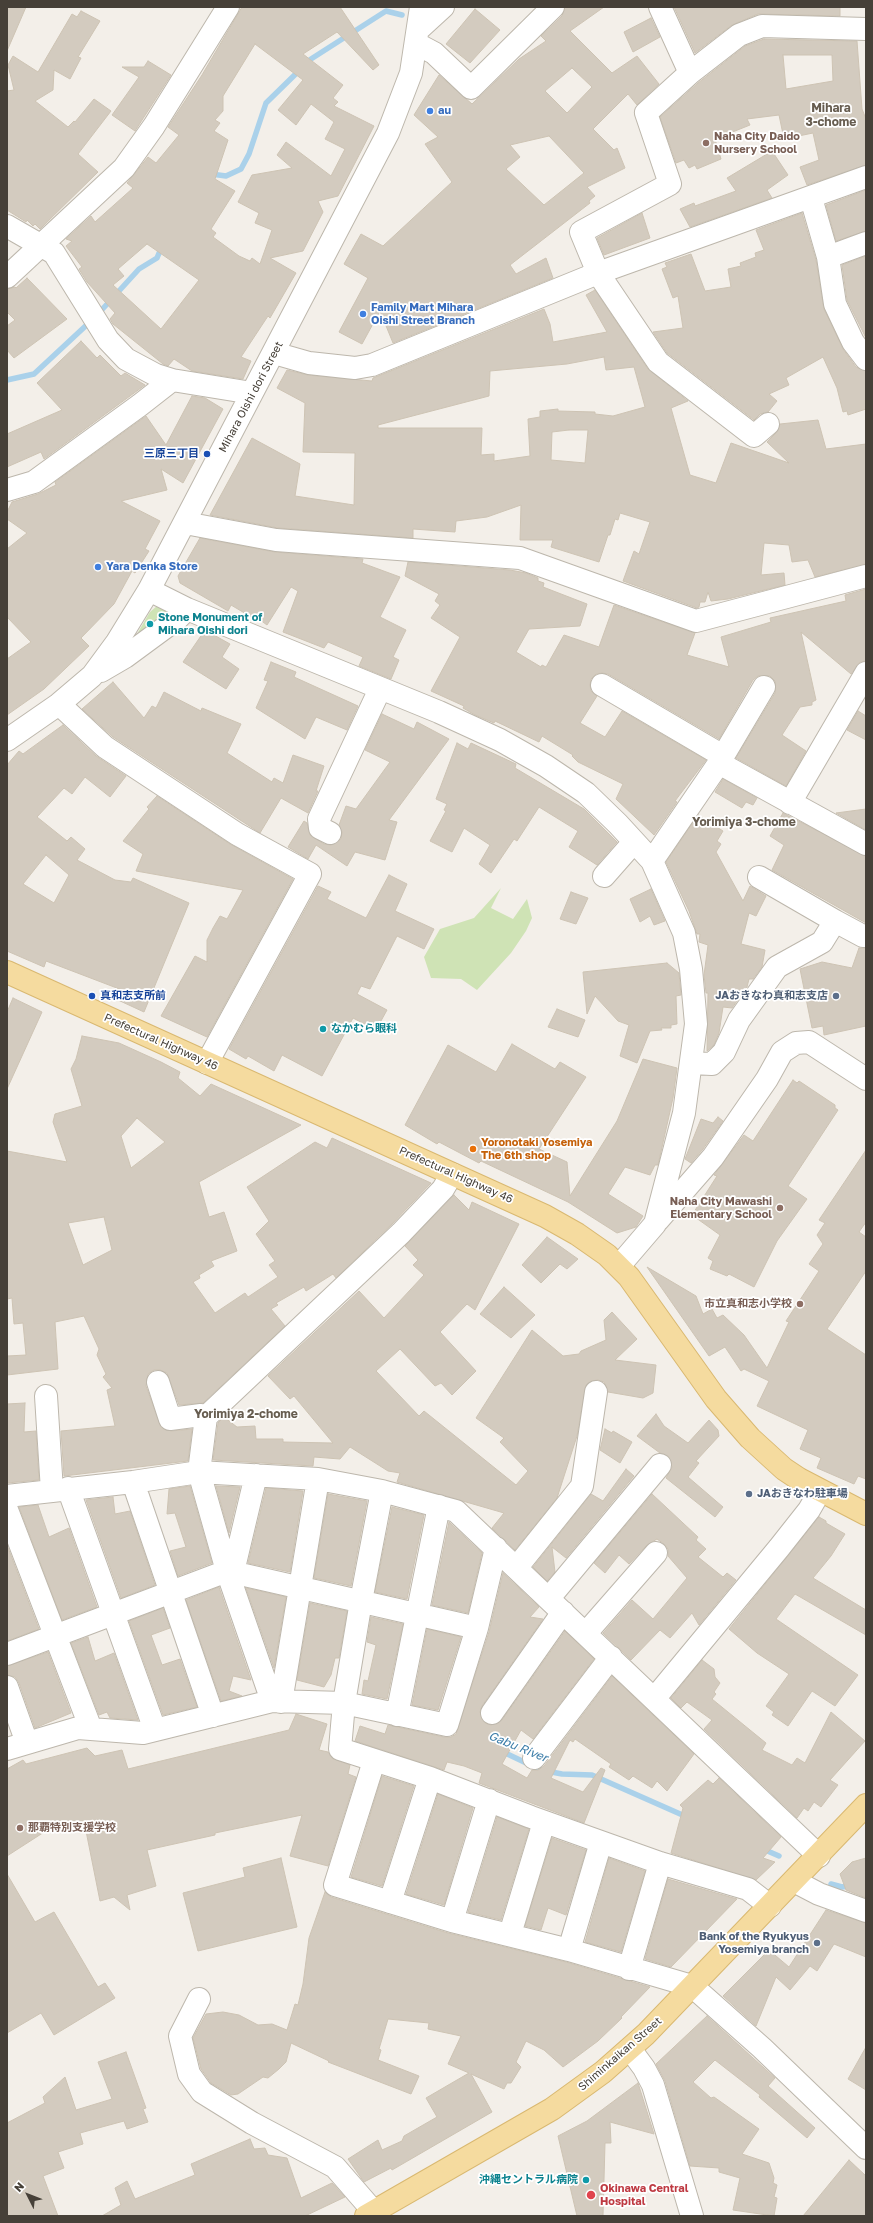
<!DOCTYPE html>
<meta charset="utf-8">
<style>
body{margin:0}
#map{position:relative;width:873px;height:2223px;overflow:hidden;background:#f3efe9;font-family:"Golos Text",sans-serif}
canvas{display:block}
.frame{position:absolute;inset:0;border:8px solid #464038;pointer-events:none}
.north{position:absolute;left:8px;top:2175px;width:40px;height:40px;-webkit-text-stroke:3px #fff;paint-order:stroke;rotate:312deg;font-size:11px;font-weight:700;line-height:16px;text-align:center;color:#464038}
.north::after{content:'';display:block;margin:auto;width:14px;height:18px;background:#464038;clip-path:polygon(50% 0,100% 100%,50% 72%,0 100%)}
</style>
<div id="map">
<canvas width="873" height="2223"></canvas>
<div class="frame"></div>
<div class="north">N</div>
</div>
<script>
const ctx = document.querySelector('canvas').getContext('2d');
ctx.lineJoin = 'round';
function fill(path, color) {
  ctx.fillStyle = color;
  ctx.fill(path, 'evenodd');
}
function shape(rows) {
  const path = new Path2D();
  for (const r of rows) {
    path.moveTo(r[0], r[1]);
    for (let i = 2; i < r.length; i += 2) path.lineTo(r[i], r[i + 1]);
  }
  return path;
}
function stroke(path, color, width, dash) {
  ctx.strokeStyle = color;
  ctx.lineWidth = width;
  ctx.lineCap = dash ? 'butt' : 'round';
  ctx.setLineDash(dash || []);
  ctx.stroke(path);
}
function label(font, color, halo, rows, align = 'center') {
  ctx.font = font + ' "Golos Text","Noto Sans JP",sans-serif';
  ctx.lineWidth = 3.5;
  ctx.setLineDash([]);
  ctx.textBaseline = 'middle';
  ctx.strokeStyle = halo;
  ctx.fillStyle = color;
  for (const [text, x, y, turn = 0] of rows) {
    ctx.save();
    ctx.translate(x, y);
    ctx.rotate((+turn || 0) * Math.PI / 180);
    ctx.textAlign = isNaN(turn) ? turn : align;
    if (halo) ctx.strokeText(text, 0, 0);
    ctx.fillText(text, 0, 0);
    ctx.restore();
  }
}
fill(shape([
 [157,606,161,606,166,609,168,615,134,639,150,612],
 [501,888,491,908,513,919,527,899,532,918,526,931,511,953,477,990,461,979,431,978,424,957,440,929,474,918]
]), '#cfe3b5');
stroke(shape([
 [211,174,226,176,241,169,249,154,266,103,311,59,386,11,402,15],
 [98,314,139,269,157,258,162,246],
 [7,380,34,374,92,320],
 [501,1751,541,1770,562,1774,592,1775,687,1817],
 [763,1849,779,1856],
 [831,1884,842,1887,866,1883]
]), '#aad1ea', 5.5);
const building = shape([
 [7,7,26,7,7,51,7,7],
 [242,7,340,7,379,65,373,70,337,32,303,54,343,85,333,98,338,102,334,106,374,126,338,196,318,201,323,212,303,251,270,258,296,273,270,318,268,316,241,357,251,361,243,379,192,371,174,359,168,366,163,364,113,324,110,319,115,313,87,282,79,269,82,267,66,246,72,241,66,239,91,216,95,222,133,188,127,183,148,157,156,163,179,135,168,127,202,75,242,7],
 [255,44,303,80,278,110,296,125,311,104,334,122,325,139,345,149,331,176,286,142,277,155,292,168,252,175,238,202,259,213,255,223,272,230,260,264,252,258,250,261,239,256,213,237,216,233,211,229,235,191,215,179,228,140,214,131,220,123,215,120,223,111,223,96,255,44],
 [147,244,199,280,161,329,113,285,124,276,118,269,147,244],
 [565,7,604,7,570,31,612,73,637,56,659,84,637,105,628,94,593,129,614,150,617,148,625,168,587,187,595,196,589,201,590,203,510,265,516,274,546,258,553,278,393,343,380,311,362,344,339,332,368,278,344,264,361,234,383,246,452,182,425,144,438,137,414,115,439,75,472,104,519,59,546,41,541,36,562,16,565,7],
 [572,68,592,87,567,113,545,91,572,68],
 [549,136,584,173,544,205,506,169,520,157,510,145,549,136],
 [674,7,840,7,840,16,758,14,732,25,695,53,674,7],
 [475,9,500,30,470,63,446,44,475,9],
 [81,11,100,21,78,57,81,58,70,79,54,70,53,90,35,101,68,127,74,121,75,122,94,99,111,111,78,154,98,172,40,229,35,224,33,226,27,220,26,222,7,210,7,91,14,90,8,65,13,56,38,72,72,14,77,17,81,11],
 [651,18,660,37,633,52,624,32,651,18],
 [764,39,857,41,862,109,866,119,866,165,807,185,800,167,819,160,813,133,784,139,779,115,747,119,750,125,715,139,721,159,697,169,695,165,689,168,684,160,676,163,660,117,698,83,745,46,764,39],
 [783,55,832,55,833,81,786,89,783,55],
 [148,61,171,75,135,131,112,115,139,77,122,67,144,67,148,61],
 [772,151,788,175,767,190,772,198,690,227,680,209,694,203,695,206,736,191,727,178,772,151],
 [866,190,866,231,836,241,826,205,866,190],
 [642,213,650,238,604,255,597,238,642,213],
 [802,213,816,260,824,309,843,349,856,367,866,371,866,409,848,415,847,411,843,412,837,388,823,357,786,378,789,385,769,394,777,401,768,412,760,414,754,420,667,353,653,332,683,328,678,296,673,298,662,269,667,267,665,263,691,254,705,291,731,287,728,269,741,266,740,263,756,257,755,253,764,250,756,230,802,213],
 [866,256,866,338,847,300,842,265,866,256],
 [27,278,67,319,14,358,7,350,7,326,15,320,7,312,7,289,15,287,16,288,27,278],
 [595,290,648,369,688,401,671,408,690,475,716,483,731,443,789,463,767,442,776,433,780,424,818,420,826,449,866,444,866,564,815,577,808,560,792,562,789,545,764,543,761,575,784,573,785,585,728,599,711,601,708,592,705,602,700,602,699,607,697,608,623,581,634,551,639,554,650,522,620,513,618,520,615,519,610,535,608,535,599,562,551,547,553,540,520,540,521,505,487,517,456,521,455,532,413,529,413,538,278,528,210,515,252,438,300,464,295,496,354,505,355,453,303,452,305,403,277,388,287,370,308,375,372,381,373,378,544,309,550,324,553,342,607,332,586,295,595,290],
 [604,357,606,370,634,367,645,407,613,416,595,414,595,412,558,411,558,409,540,411,540,417,528,419,530,456,494,461,494,454,481,455,482,428,378,428,378,425,489,396,490,371,567,364,604,357],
 [569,430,588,430,585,463,551,460,552,432,569,430],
 [81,341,97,358,100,355,121,376,125,373,145,385,44,459,41,452,7,467,7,434,62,410,37,383,81,341],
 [192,396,205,398,223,409,183,483,161,469,167,490,121,501,160,521,145,549,149,551,135,573,132,571,114,604,81,638,89,646,44,689,7,715,7,659,31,642,7,617,7,549,27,533,7,519,7,512,12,502,38,494,56,485,55,482,146,416,166,445,192,396],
 [200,538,275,552,363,559,362,563,400,577,380,617,406,630,393,657,399,660,391,679,359,666,363,657,328,642,324,648,283,632,298,591,291,587,267,625,255,616,253,618,231,605,228,611,180,583,178,576,200,538],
 [408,562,510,570,526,573,538,578,538,581,544,583,543,587,587,604,580,626,529,629,516,652,541,667,542,665,546,667,564,635,599,647,614,605,695,633,687,655,729,667,721,637,771,622,770,618,846,601,845,595,866,589,866,661,860,662,851,674,801,632,816,700,812,702,812,705,800,707,782,735,806,751,786,786,736,758,775,693,775,681,770,676,758,676,753,680,719,739,608,674,602,673,596,674,591,679,590,685,591,691,597,696,580,723,605,737,622,711,706,760,675,801,677,802,654,835,616,799,623,784,578,762,572,756,573,755,542,736,539,742,495,721,494,723,475,715,463,708,464,706,431,691,460,637,431,618,440,605,435,601,439,594,405,576,408,562],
 [205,630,230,644,222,657,239,669,226,689,183,662,205,630],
 [271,662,296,672,294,677,358,706,347,730,316,717,305,739,256,708,268,681,264,680,271,662],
 [113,682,144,718,152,706,156,708,164,692,201,711,202,708,241,724,227,753,272,782,274,778,283,783,293,755,324,766,316,791,318,791,308,813,281,798,260,833,113,737,82,709,113,682],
 [858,711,866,716,866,740,847,730,858,711],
 [382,714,414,729,417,722,449,739,389,820,397,822,385,860,355,852,347,866,316,845,308,859,288,847,304,821,307,823,310,835,324,844,331,845,341,839,342,832,339,825,346,806,356,809,390,762,365,750,382,714],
 [63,725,96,756,126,776,110,797,85,777,72,794,64,788,37,817,67,841,71,837,85,849,77,860,115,880,131,882,133,878,189,903,144,1012,118,1000,122,990,46,961,44,967,7,951,7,765,19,751,23,754,63,725],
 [46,855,69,875,54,903,23,884,46,855],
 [457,743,468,749,471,743,516,764,515,768,584,809,617,842,597,865,569,847,578,831,539,807,517,841,514,839,491,873,479,864,490,845,464,828,452,852,430,841,446,811,444,810,447,804,436,799,457,743],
 [723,779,757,798,753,805,746,802,742,808,715,792,723,779],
 [157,796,230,844,293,879,207,1037,161,1016,195,956,207,962,207,940,213,928,220,916,227,919,243,890,136,871,143,854,123,841,149,809,147,807,157,796],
 [866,809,866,830,836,813,866,809],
 [783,813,866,856,866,923,772,870,784,845,770,836,783,813],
 [698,815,723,831,717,841,721,844,716,852,743,901,750,886,766,896,756,916,749,913,741,944,765,950,762,967,753,979,749,979,747,987,732,1008,723,1007,719,1033,714,1045,707,1051,708,993,706,993,704,975,708,945,699,942,700,934,697,934,689,911,666,862,698,815],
 [389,875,407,884,395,911,434,929,424,949,397,936,370,989,361,986,357,994,387,1010,376,1030,353,1018,322,1076,282,1055,274,1071,248,1056,246,1059,229,1049,318,886,331,892,327,899,366,918,389,875],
 [651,889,665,921,654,925,650,916,640,922,630,899,651,889],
 [571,892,588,898,576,924,560,919,571,892],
 [859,948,866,948,866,1026,824,1035,823,1026,812,1028,800,969,822,962,852,968,859,948],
 [667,963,679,973,681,995,676,996,677,1024,671,1025,671,1028,661,1028,662,1030,650,1031,637,1063,620,1056,629,1025,618,1021,595,996,587,1014,583,972,667,963],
 [13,998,42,1012,7,1089,7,1012,13,998],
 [557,1009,585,1020,578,1037,548,1027,557,1009],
 [82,1036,119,1043,161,1062,180,1072,178,1078,200,1096,211,1084,301,1125,199,1182,209,1217,224,1212,237,1251,211,1261,214,1266,199,1275,200,1278,193,1282,215,1313,245,1293,248,1297,278,1277,269,1265,275,1261,256,1234,269,1221,247,1187,315,1142,327,1148,332,1138,431,1183,392,1224,336,1278,333,1274,306,1291,304,1287,276,1303,278,1305,271,1309,285,1326,203,1403,179,1405,167,1373,160,1370,154,1370,148,1374,146,1386,161,1427,171,1431,192,1429,188,1461,64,1476,61,1431,115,1426,107,1390,112,1388,103,1377,106,1374,97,1355,99,1349,84,1316,55,1322,58,1369,7,1375,7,1356,26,1355,23,1323,14,1324,12,1298,7,1299,7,1151,67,1162,53,1122,55,1114,82,1106,71,1069,76,1059,82,1036],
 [137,1118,165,1142,131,1168,121,1136,137,1118],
 [104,1217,112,1250,83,1265,68,1223,104,1217],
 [512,1044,555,1069,560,1062,586,1077,539,1149,567,1162,570,1196,617,1121,643,1059,677,1068,673,1098,658,1165,655,1165,650,1175,625,1167,608,1194,643,1216,636,1227,617,1233,568,1202,481,1161,479,1163,439,1142,437,1144,405,1125,448,1045,496,1072,512,1044],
 [793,1080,797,1083,799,1081,835,1105,835,1108,838,1110,788,1186,807,1199,777,1241,754,1287,729,1274,727,1276,710,1269,713,1261,708,1258,720,1235,692,1215,717,1176,714,1175,744,1135,753,1141,793,1080],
 [718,1117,723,1121,703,1149,691,1163,685,1159,701,1119,713,1123,718,1117],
 [866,1150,866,1222,859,1232,866,1237,866,1271,827,1329,866,1355,866,1479,858,1476,854,1484,817,1468,821,1458,800,1449,808,1430,757,1406,769,1381,744,1369,741,1371,725,1347,709,1356,647,1267,696,1296,703,1314,712,1309,717,1318,723,1315,744,1335,767,1368,789,1322,786,1321,819,1271,809,1264,823,1244,817,1235,825,1223,819,1220,866,1150],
 [454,1195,469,1210,472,1202,519,1224,475,1310,467,1304,440,1332,476,1371,452,1395,441,1383,435,1386,400,1349,376,1371,419,1416,424,1411,516,1485,528,1471,500,1442,504,1438,476,1418,532,1330,563,1356,579,1354,581,1351,606,1340,604,1320,612,1312,637,1339,615,1360,656,1365,653,1393,643,1398,608,1392,604,1382,598,1380,591,1381,586,1385,577,1436,557,1498,515,1550,492,1528,504,1513,397,1482,400,1473,388,1471,350,1447,340,1459,314,1457,313,1466,213,1460,218,1423,224,1417,237,1427,255,1426,256,1439,283,1439,283,1442,333,1443,294,1396,290,1399,268,1376,359,1291,384,1318,424,1275,413,1265,418,1260,405,1246,454,1195],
 [547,1237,578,1259,567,1269,560,1264,541,1283,522,1265,547,1237],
 [504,1287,535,1315,511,1338,480,1314,504,1287],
 [25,1403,24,1432,36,1431,39,1480,7,1483,7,1404,25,1403],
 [656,1414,664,1426,688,1443,709,1420,718,1430,719,1436,696,1461,699,1463,688,1477,723,1507,715,1517,666,1478,672,1467,668,1456,660,1453,637,1436,656,1414],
 [605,1429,612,1433,613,1431,632,1442,620,1463,600,1450,605,1429],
 [626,1469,634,1476,566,1558,552,1547,555,1572,547,1581,533,1567,591,1494,603,1501,626,1469],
 [190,1486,212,1563,178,1576,170,1551,186,1547,175,1513,167,1514,169,1489,190,1486],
 [216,1486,240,1487,229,1533,216,1486],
 [266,1488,303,1491,290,1572,248,1563,266,1488],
 [328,1494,367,1501,351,1586,314,1578,328,1494],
 [652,1494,698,1537,696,1540,706,1549,698,1557,723,1577,727,1573,736,1580,699,1625,692,1613,670,1638,660,1630,631,1660,603,1633,632,1600,653,1619,687,1578,668,1556,668,1549,664,1544,657,1539,647,1545,629,1564,619,1555,605,1573,594,1563,652,1494],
 [113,1497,115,1514,130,1511,155,1585,121,1598,86,1500,113,1497],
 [38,1505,49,1537,69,1528,97,1607,62,1620,19,1507,38,1505],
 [392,1507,424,1515,407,1599,375,1592,392,1507],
 [819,1517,826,1521,826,1523,845,1534,831,1556,813,1578,866,1610,866,1635,795,1594,776,1619,858,1675,835,1706,812,1691,788,1726,772,1715,774,1712,766,1706,789,1674,757,1653,729,1629,819,1517],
 [449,1522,482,1553,468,1613,432,1605,449,1522],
 [7,1545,39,1629,7,1641,7,1545],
 [503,1573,539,1607,530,1617,543,1619,482,1706,480,1712,485,1723,491,1725,502,1720,565,1631,594,1659,533,1739,521,1730,502,1764,527,1778,532,1770,538,1770,544,1766,612,1676,694,1754,667,1791,657,1781,652,1788,633,1776,629,1780,609,1767,611,1764,575,1739,573,1742,570,1740,551,1778,583,1792,601,1768,605,1770,584,1823,479,1783,482,1773,464,1766,447,1762,444,1770,355,1741,360,1726,385,1734,388,1725,444,1737,451,1737,456,1734,489,1632,503,1573],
 [219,1587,251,1680,233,1676,229,1691,242,1696,221,1701,186,1600,219,1587],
 [246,1588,286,1597,274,1668,246,1588],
 [310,1603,347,1611,339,1658,335,1658,331,1675,324,1687,297,1680,310,1603],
 [163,1608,170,1628,151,1635,162,1665,180,1659,197,1707,163,1715,129,1621,163,1608],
 [371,1617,403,1624,387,1699,362,1694,364,1680,368,1681,376,1645,367,1642,371,1617],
 [427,1629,461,1637,438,1710,412,1705,427,1629],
 [88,1637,95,1661,114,1653,138,1720,110,1718,107,1712,99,1715,71,1643,88,1637],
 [48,1652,71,1713,35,1728,19,1683,15,1677,7,1675,7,1666,48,1652],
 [702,1660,714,1669,715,1677,720,1683,714,1692,716,1694,712,1699,766,1743,762,1750,792,1765,797,1758,805,1763,831,1712,865,1741,830,1780,838,1785,821,1807,814,1802,808,1811,804,1808,797,1818,704,1729,712,1720,687,1702,681,1708,671,1698,702,1660],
 [296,1714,327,1724,319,1750,328,1752,332,1758,350,1765,348,1774,356,1777,328,1866,290,1856,302,1815,215,1833,215,1835,147,1850,156,1886,127,1895,130,1910,114,1897,100,1901,84,1821,52,1827,7,1856,7,1769,23,1760,26,1764,87,1748,95,1756,122,1750,128,1769,289,1730,296,1714],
 [382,1776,414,1786,382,1886,351,1877,382,1776],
 [719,1778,781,1837,763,1858,775,1862,756,1880,671,1853,683,1808,680,1805,708,1780,713,1784,719,1778],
 [438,1794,473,1808,444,1905,406,1894,438,1794],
 [497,1817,529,1829,501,1920,468,1912,497,1817],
 [552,1838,586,1850,566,1915,548,1908,541,1930,525,1926,552,1838],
 [281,1858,297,1927,198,1951,183,1893,245,1877,243,1868,281,1858],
 [609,1858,645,1871,621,1952,585,1942,609,1858],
 [866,1858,866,1898,846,1890,840,1874,852,1862,866,1858],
 [7,1874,35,1922,54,1912,98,1987,105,1983,115,1998,54,2035,41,2013,7,2033,7,1874],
 [668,1879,737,1899,671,1967,645,1959,668,1879],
 [325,1892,331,1897,448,1933,566,1962,650,1987,621,2017,622,2018,598,2041,563,2067,544,2050,526,2041,516,2062,521,2067,511,2083,507,2083,504,2089,471,2074,492,2112,392,2170,391,2168,364,2182,348,2159,378,2140,382,2150,402,2141,404,2136,437,2117,426,2098,469,2073,448,2064,461,2036,428,2029,429,2023,388,2019,379,2049,381,2050,378,2060,419,2076,411,2094,328,2062,329,2061,291,2043,286,2062,279,2069,268,2078,263,2077,238,2094,231,2095,211,2083,201,2069,193,2038,206,2014,223,2012,239,2015,258,2025,272,2024,287,2030,295,2004,298,2005,303,1984,309,1938,325,1892],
 [826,1910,866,1923,866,1957,834,1944,817,1971,810,1966,790,1990,776,1977,756,2026,723,1996,769,1950,789,1967,826,1910],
 [707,2016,775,2078,768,2086,815,2128,807,2138,759,2097,760,2095,715,2060,693,2082,711,2098,714,2097,759,2129,742,2154,769,2163,774,2178,773,2183,777,2185,774,2197,777,2198,774,2216,733,2210,740,2178,719,2172,719,2168,690,2166,665,2081,656,2064,707,2016],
 [866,2047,866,2090,848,2079,866,2047],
 [126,2052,146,2108,143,2109,148,2122,127,2129,124,2121,80,2133,83,2144,58,2152,64,2168,43,2176,58,2216,7,2216,7,2123,45,2103,43,2097,65,2077,76,2110,112,2099,98,2062,126,2052],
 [638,2083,654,2134,610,2122,611,2143,605,2143,603,2216,577,2216,558,2136,587,2121,638,2083],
 [250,2139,254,2149,265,2148,268,2155,287,2158,301,2198,332,2183,345,2197,305,2216,102,2216,121,2205,115,2188,127,2181,135,2199,195,2175,191,2164,250,2139],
 [849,2160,866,2176,866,2216,803,2216,849,2160]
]);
fill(building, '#d3cbbf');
stroke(building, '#cdc3b3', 1);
const minor = shape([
 [660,7,690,73,646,113,670,184,581,232,598,273,658,362,754,436,768,424],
 [419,29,443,7],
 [417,44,434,53,471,88,553,7],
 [690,73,739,35,762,26,866,29],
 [811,198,828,257,835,304,853,342,866,359],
 [7,226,54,253,108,340,126,359,156,375,172,380,252,393],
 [828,257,866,243],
 [7,277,124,168,154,126,228,7],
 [274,353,309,363,355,368,372,365,598,273,866,177],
 [7,490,34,482,140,405,172,380],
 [185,523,276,540,520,558,696,621,866,576],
 [149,590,187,609,439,712,500,740,546,766,586,793,618,824,652,861,684,933,691,969,696,1024,684,1113,655,1224,619,1266],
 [101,671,125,657,178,618,187,609],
 [602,685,723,756],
 [59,704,105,747,237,834,310,874,207,1063],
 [7,740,59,704,92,676,117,642,149,590,388,133,411,73,421,7],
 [719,763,764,687],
 [790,803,866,673],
 [330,833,320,828,319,819,380,689],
 [652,861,719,763,866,844],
 [604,876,633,843],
 [759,877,835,921],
 [691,1063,712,1064,724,1052,739,1020,777,967,822,942,835,921,863,936],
 [658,1220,713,1157,767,1079,782,1052,796,1043,809,1042,866,1079],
 [158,1382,170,1419,201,1415,206,1417],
 [46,1396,52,1491],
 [133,1482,213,1716],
 [68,1488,155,1730],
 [382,1491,361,1601,344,1703,340,1749,430,1778,531,1817,660,1863,748,1889,770,1906],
 [7,1496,133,1482,199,1472,318,1479,382,1491,456,1511,819,1856],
 [7,1510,91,1729],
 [517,1567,582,1486,596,1392],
 [233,1572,256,1475],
 [549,1598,660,1465],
 [586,1633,656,1553],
 [7,1654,227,1571,477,1628],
 [7,1687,27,1743],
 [654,1699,779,1548,809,1510,820,1491],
 [272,1701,227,1571,199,1472,206,1417,401,1233,443,1189,452,1174],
 [281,1702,318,1479],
 [492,1713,563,1612],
 [397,1715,439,1506],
 [7,1749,78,1728,143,1733,272,1701,344,1703,447,1725,477,1628,496,1548],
 [534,1758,611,1657],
 [374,1761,335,1885,452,1921,569,1950,692,1986,762,2048,866,2148],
 [794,1881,819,1894,866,1911],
 [390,1902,430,1778],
 [452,1921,489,1800],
 [510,1934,544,1822],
 [569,1950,601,1842],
 [629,1969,660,1863],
 [199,1999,180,2036,189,2074,202,2092,252,2123,335,2167,374,2212],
 [630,2049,644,2068,653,2085,692,2216]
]);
const major = shape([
 [7,972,545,1216,577,1234,607,1255,629,1277,716,1399,750,1438,784,1469,799,1479,866,1514],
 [366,2216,552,2109,603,2072,646,2034,866,1805]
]);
stroke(minor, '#bdb7ac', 24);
stroke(major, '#d9b870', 24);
stroke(minor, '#fff', 22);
stroke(major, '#f5db9f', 22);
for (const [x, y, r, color] of [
 [430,111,4,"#3f7fe0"],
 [706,143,4,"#8d6e63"],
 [363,314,4,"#3f7fe0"],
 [207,454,4,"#1a4fb4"],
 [98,567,4,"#3f7fe0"],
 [150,624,4,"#0f9aa8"],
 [92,996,4,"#1a4fb4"],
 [836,996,4,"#5c6f8a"],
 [323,1029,4,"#0f9aa8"],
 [473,1149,4,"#e8710a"],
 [780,1208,4,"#8d6e63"],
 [800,1304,4,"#8d6e63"],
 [749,1494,4,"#5c6f8a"],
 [20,1828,4,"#8d6e63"],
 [817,1943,4,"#5c6f8a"],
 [586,2180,4,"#0f9aa8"],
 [591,2195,5,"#e0444e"]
]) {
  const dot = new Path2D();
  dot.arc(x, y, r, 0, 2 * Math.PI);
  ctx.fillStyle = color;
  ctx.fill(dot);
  stroke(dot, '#fff', 1.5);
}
label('bold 11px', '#366cbe', '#fff', [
 ["au",438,111],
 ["Family Mart Mihara",371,308],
 ["Oishi Street Branch",371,321],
 ["Yara Denka Store",106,567]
], 'left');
label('bold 11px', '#785e54', '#fff', [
 ["Naha City Daido",714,137],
 ["Nursery School",714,150],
 ["Naha City Mawashi",772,1202,"right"],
 ["Elementary School",772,1215,"right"],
 ["市立真和志小学校",792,1304,"right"],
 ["那覇特別支援学校",28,1828]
], 'left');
label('11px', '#464038', '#fff', [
 ["Mihara Oishi dori Street",251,397,-62],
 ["Prefectural Highway 46",161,1042,24],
 ["Prefectural Highway 46",456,1175,24],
 ["Shiminkaikan Street",620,2054,-41]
]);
label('bold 11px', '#164399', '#fff', [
 ["三原三丁目",199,454],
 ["真和志支所前",100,996,"left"]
], 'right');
label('bold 11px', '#0d838f', '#fff', [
 ["Stone Monument of",158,618],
 ["Mihara Oishi dori",158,631],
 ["なかむら眼科",331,1029],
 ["沖縄セントラル病院",578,2180,"right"]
], 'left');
label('bold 11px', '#4e5e75', '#fff', [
 ["JAおきなわ真和志支店",828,996],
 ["JAおきなわ駐車場",757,1494,"left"],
 ["Bank of the Ryukyus",809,1937],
 ["Yosemiya branch",809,1950]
], 'right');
label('bold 11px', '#c56008', '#fff', [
 ["Yoronotaki Yosemiya",481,1143],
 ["The 6th shop",481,1156]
], 'left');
label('bold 11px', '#be3a42', '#fff', [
 ["Okinawa Central",600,2189],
 ["Hospital",600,2202]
], 'left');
label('bold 12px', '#675d50', '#fff', [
 ["Mihara",831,108],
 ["3-chome",831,122],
 ["Yorimiya 3-chome",744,822],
 ["Yorimiya 2-chome",246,1414]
]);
label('italic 12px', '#3a7ca8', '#fff', [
 ["Gabu River",518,1747,22]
]);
</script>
